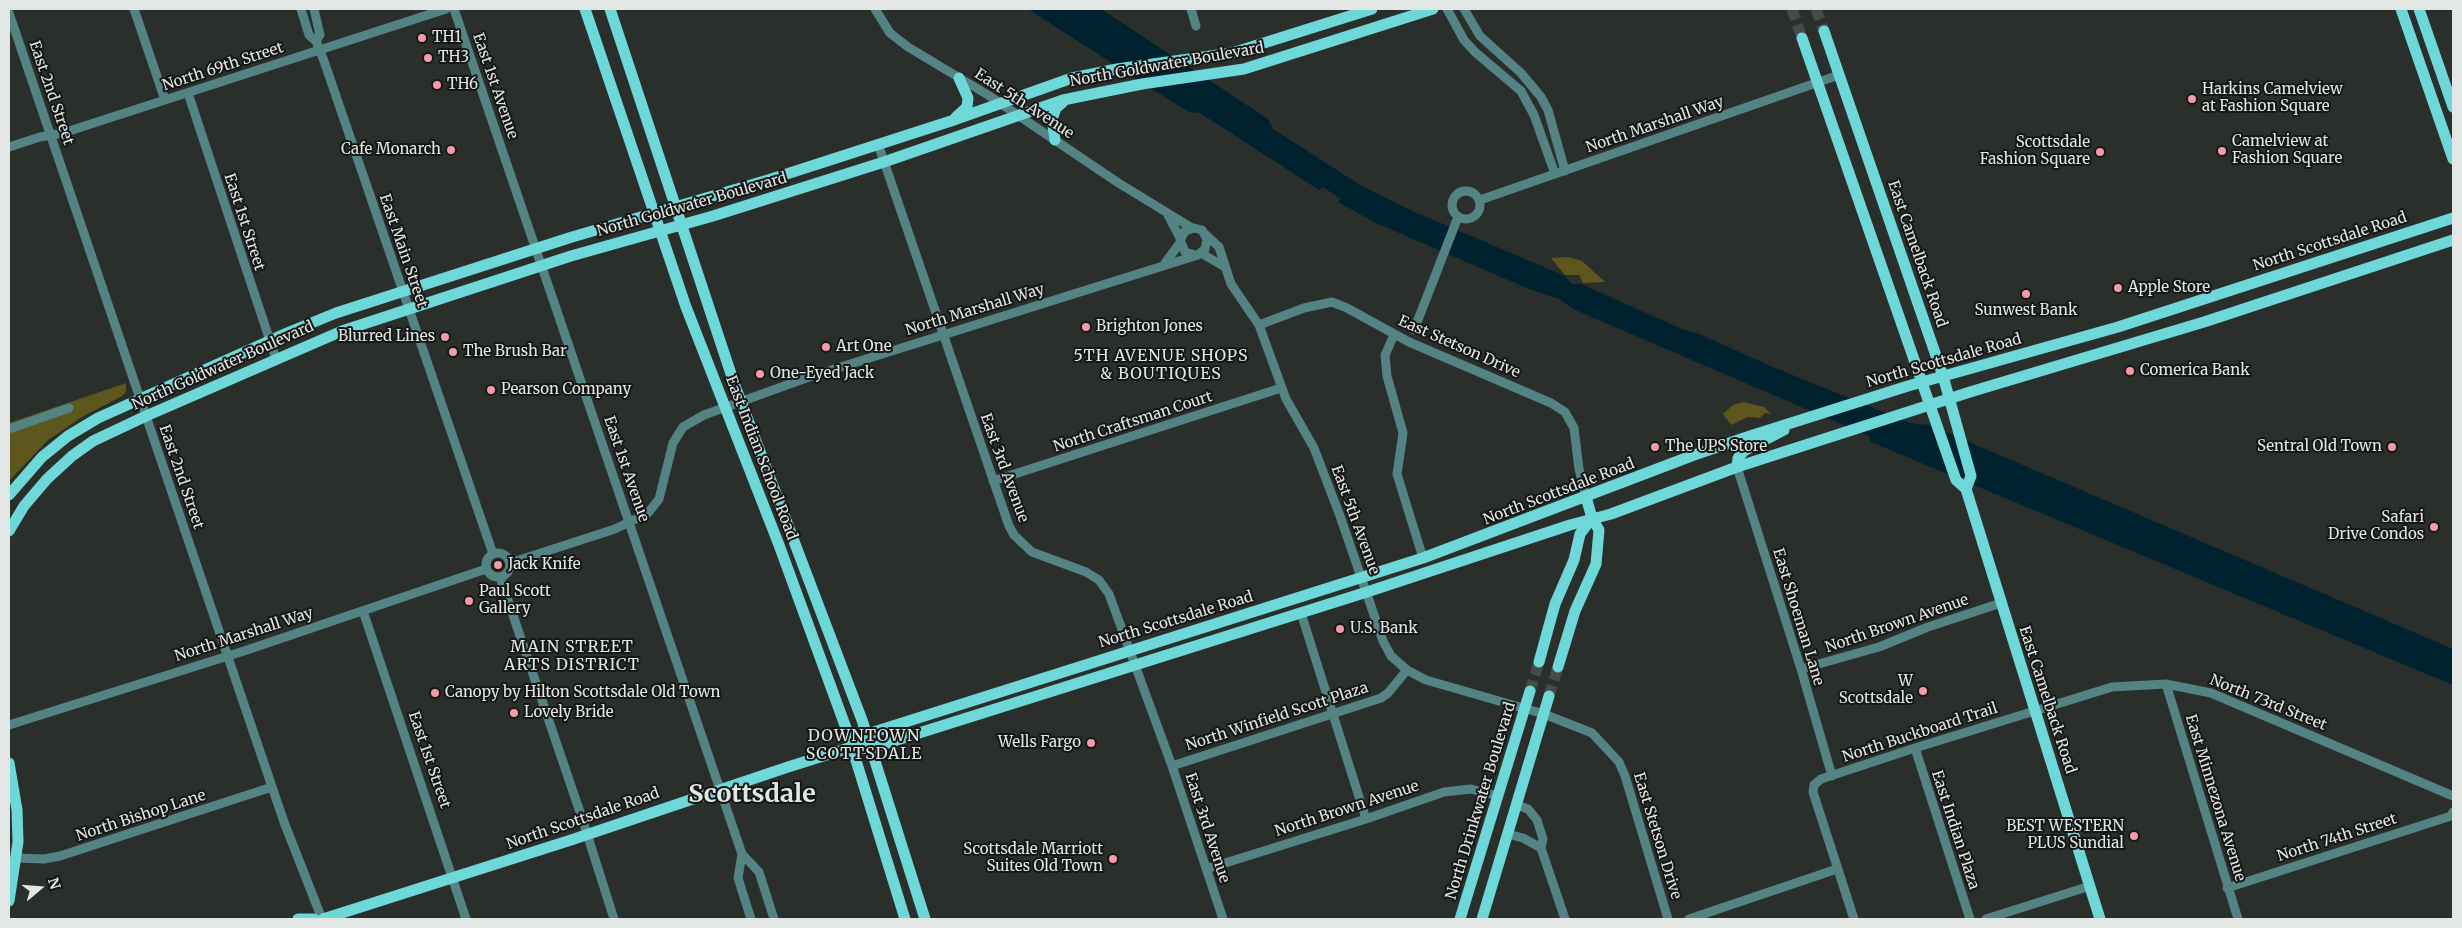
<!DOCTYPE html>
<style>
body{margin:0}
#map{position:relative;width:2462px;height:928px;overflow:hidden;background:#2a2f2c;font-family:Merriweather,serif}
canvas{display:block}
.frame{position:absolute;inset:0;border:10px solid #e2e6e4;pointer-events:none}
.north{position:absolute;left:15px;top:863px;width:50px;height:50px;-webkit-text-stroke:4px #141715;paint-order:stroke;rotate:72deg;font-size:14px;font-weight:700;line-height:20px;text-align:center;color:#e2e6e4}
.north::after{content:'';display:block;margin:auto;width:18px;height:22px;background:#e2e6e4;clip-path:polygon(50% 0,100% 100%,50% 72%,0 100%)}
</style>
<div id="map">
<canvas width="2462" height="928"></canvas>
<div class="frame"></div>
<div class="north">N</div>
</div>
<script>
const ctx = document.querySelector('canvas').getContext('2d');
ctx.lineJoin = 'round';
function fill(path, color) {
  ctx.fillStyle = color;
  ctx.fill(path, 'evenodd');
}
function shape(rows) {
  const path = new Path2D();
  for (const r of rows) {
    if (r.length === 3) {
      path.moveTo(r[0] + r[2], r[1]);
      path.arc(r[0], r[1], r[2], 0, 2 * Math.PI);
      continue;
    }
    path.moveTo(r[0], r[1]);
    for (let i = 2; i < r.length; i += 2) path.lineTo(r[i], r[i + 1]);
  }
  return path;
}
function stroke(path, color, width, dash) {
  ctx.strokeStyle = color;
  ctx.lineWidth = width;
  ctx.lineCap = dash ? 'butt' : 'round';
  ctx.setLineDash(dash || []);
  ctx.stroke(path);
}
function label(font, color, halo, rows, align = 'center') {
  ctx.font = font + ' Merriweather,serif';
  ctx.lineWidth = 4;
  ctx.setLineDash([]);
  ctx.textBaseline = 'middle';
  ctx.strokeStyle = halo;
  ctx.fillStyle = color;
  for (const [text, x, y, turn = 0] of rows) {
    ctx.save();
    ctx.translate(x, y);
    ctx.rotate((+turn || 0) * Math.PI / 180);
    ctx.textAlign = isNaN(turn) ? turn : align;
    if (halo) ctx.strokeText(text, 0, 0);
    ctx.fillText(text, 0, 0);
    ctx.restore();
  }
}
fill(shape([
 [1568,257,1582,261,1605,282,1583,283,1579,275,1565,275,1551,258],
 [126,383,126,392,122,396,82,417,48,440,9,481,9,423],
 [1743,402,1764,407,1771,414,1765,413,1760,418,1748,417,1731,425,1723,414,1733,405]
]), '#5d561d');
fill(shape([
 [1028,9,1101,9,1268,119,1273,129,1360,185,1410,210,1565,276,1572,284,1581,284,1684,330,1697,333,1773,367,1910,423,1929,425,2453,649,2453,685,1871,442,1869,436,1573,309,1559,299,1529,289,1376,223,1338,202,1341,199,1323,187,1319,190,1200,113,1189,112,1160,94]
]), '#00212e');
stroke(shape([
 [1792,9,1802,38],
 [1816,9,1824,31],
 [1530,691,1539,662],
 [1549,696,1558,667]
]), '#464a48', 11, [11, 5.5]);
stroke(shape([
 [134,9,165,100],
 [301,9,309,35,316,41,324,61,493,554],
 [314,9,320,35,316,41],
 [454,9,742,854,759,872,774,919],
 [875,9,890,33,908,47,988,95,1117,182,1192,228],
 [1191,9,1196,26],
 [1447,9,1464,40,1475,52,1521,91,1534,115,1555,174],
 [1464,9,1480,36,1521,73,1541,97,1548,110,1565,171],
 [9,13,284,822,322,919],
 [188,93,276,359],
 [878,144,1009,526,1014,535,1032,552,1086,572,1099,580,1109,594,1172,766,1223,919],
 [9,147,40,137,63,133,446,9],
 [1466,205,14],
 [1480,200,1839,75],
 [1168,215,1180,238],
 [1205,234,1219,247,1231,284,1259,325,1286,399,1314,448,1340,516,1383,641,1391,656,1407,670,1426,680,1544,714,1592,733,1619,762,1625,776,1668,919],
 [1201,253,1223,266],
 [1165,263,1180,243],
 [1259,325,1304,308,1332,302,1347,308,1409,342,1551,403,1565,412,1574,428,1579,469,1586,497],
 [1414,330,1458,217],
 [1394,335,1385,355,1387,376,1403,433,1397,474,1423,558],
 [9,429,69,408],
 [1737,467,1801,669,1832,776],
 [993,481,1281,388],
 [498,565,12],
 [510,563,615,529,648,513,659,499,673,443,683,427,704,415,809,377,1198,255,1205,249,1207,239,1202,230,1194,228,1185,231,1180,240,1185,252,1195,255],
 [500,577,582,818,614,919],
 [363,611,466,919],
 [1301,613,1366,819],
 [1801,669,1879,647,1928,627,2001,603],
 [2166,684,2238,919],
 [9,725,244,651,486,569],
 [1915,748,1970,919],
 [1172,766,1381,698,1388,693,1407,670],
 [1517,805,1528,809,1537,820,1543,839,1541,848,1565,919],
 [1508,834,1523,838,1541,848],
 [742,854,738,878,751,919],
 [17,858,44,859,60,856,272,787],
 [1206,869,1366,819,1444,792,1471,789,1498,796],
 [2227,888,2451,816,2453,812],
 [1689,919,1837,869],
 [1854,919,1813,792,1814,785,1821,779,1915,748,2112,687,2166,684,2211,693,2453,796],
 [1986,919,2090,886]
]), '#538382', 9);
stroke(shape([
 [585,9,686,307,779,545,846,728,905,919],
 [610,9,735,386,862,720,925,919],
 [2401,9,2453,159],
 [2419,9,2453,107],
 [1824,31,1943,376,1971,476,1966,489,2100,919],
 [1802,38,1956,480,1966,489],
 [956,117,967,107,968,98,959,78],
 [1055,140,1052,119,1056,108,1063,102],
 [1737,467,1738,458,1744,451,1784,430],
 [9,495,42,457,68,436,98,418,287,333,336,313,572,237,768,180,951,121,1072,78,1117,69,1232,53,1372,9],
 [9,531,24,506,47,479,72,456,93,441,146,416,342,331,571,256,713,216,884,162,1063,100,1142,84,1244,69,1433,9],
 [1539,662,1555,604,1574,560,1580,534,1592,518],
 [1558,667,1575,611,1596,564,1599,530,1592,518,1586,497],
 [852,747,866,735,877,731,1423,558,1694,455,1750,436,1908,386,2118,327,2453,218],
 [9,763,17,810,18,842,9,901],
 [298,919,314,919],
 [323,919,571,840,788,767,852,747,870,749,881,745,1367,592,1570,525,1611,514,1737,467,1970,392,2204,322,2453,240],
 [1460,919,1530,691],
 [1482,919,1549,696]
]), '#6ed8d8', 11);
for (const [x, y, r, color] of [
 [422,38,5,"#f39aa9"],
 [428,58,5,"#f39aa9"],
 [437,85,5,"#f39aa9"],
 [2192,99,5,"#f39aa9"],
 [451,150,5,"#f39aa9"],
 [2222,151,5,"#f39aa9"],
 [2100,152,5,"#f39aa9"],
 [2118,288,5,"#f39aa9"],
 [2026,294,5,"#f39aa9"],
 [1086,327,5,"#f39aa9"],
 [445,337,5,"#f39aa9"],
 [826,347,5,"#f39aa9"],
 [453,352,5,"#f39aa9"],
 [2130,371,5,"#f39aa9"],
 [760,374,5,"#f39aa9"],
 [491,390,5,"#f39aa9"],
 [1655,447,5,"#f39aa9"],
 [2392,447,5,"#f39aa9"],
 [2434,527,5,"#f39aa9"],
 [498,565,5,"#f39aa9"],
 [469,601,5,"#f39aa9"],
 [1340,629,5,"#f39aa9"],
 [1923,691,5,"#f39aa9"],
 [435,693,5,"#f39aa9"],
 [514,713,5,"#f39aa9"],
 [1091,743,5,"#f39aa9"],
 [2134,836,5,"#f39aa9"],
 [1113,859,5,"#f39aa9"]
]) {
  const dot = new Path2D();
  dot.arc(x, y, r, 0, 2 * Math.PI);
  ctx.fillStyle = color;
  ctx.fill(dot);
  stroke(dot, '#141715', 2);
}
label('15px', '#e2e6e4', '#141715', [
 ["TH1",432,38],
 ["TH3",438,58],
 ["TH6",447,85],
 ["Harkins Camelview",2202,90],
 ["at Fashion Square",2202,107],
 ["Camelview at",2232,142],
 ["Fashion Square",2232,159],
 ["Scottsdale",2090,143,"right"],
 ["Fashion Square",2090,160,"right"],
 ["Cafe Monarch",441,150,"right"],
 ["Apple Store",2128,288],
 ["Sunwest Bank",2026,311,"center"],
 ["Brighton Jones",1096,327],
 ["Blurred Lines",435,337,"right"],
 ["Art One",836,347],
 ["The Brush Bar",463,352],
 ["Comerica Bank",2140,371],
 ["One-Eyed Jack",770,374],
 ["Pearson Company",501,390],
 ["The UPS Store",1665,447],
 ["Sentral Old Town",2382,447,"right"],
 ["Safari",2424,518,"right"],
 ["Drive Condos",2424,535,"right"],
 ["Jack Knife",508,565],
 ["Paul Scott",479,592],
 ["Gallery",479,609],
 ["U.S. Bank",1350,629],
 ["W",1913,682,"right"],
 ["Scottsdale",1913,699,"right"],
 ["Canopy by Hilton Scottsdale Old Town",445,693],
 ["Lovely Bride",524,713],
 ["Wells Fargo",1081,743,"right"],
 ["BEST WESTERN",2124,827,"right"],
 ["PLUS Sundial",2124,844,"right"],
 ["Scottsdale Marriott",1103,850,"right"],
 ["Suites Old Town",1103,867,"right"]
], 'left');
label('15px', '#e2e6e4', '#141715', [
 ["North Goldwater Boulevard",1167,65,-10],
 ["North 69th Street",223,67,-18],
 ["East 1st Avenue",495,86,71],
 ["East 2nd Street",51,93,71],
 ["East 5th Avenue",1024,104,33],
 ["North Marshall Way",1655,125,-19],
 ["North Goldwater Boulevard",692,205,-16],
 ["East 1st Street",244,222,72],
 ["North Scottsdale Road",2330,242,-18],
 ["East Main Street",403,251,71],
 ["East Camelback Road",1917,254,71],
 ["North Marshall Way",975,310,-17],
 ["East Stetson Drive",1459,347,24],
 ["North Scottsdale Road",1944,361,-16],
 ["North Goldwater Boulevard",223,366,-24],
 ["North Craftsman Court",1133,422,-18],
 ["East Indian School Road",761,458,69],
 ["East 3rd Avenue",1004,468,70],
 ["East 1st Avenue",626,469,71],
 ["East 2nd Street",181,477,71],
 ["North Scottsdale Road",1559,492,-21],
 ["East 5th Avenue",1355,520,70],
 ["East Shoeman Lane",1798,617,73],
 ["North Scottsdale Road",1176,620,-17],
 ["North Brown Avenue",1897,624,-19],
 ["North Marshall Way",244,635,-18],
 ["East Camelback Road",2047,700,72],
 ["North 73rd Street",2268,703,22],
 ["North Winfield Scott Plaza",1277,717,-18],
 ["North Buckboard Trail",1920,733,-18],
 ["East 1st Street",429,760,71],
 ["East Minnezona Avenue",2215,798,73],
 ["North Drinkwater Boulevard",1481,801,-73],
 ["North Brown Avenue",1347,809,-18],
 ["North Bishop Lane",141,816,-18],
 ["North Scottsdale Road",583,819,-19],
 ["East 3rd Avenue",1207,828,72],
 ["East Indian Plaza",1955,830,72],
 ["East Stetson Drive",1657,836,73],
 ["North 74th Street",2337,838,-18]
]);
ctx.letterSpacing = '1px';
label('16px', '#e2e6e4', '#141715', [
 ["5TH AVENUE SHOPS",1161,356],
 ["& BOUTIQUES",1161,374],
 ["MAIN STREET",572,647],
 ["ARTS DISTRICT",572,665],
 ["DOWNTOWN",864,736],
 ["SCOTTSDALE",864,754]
]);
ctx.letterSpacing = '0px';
label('bold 25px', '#e2e6e4', '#141715', [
 ["Scottsdale",752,795]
]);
</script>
